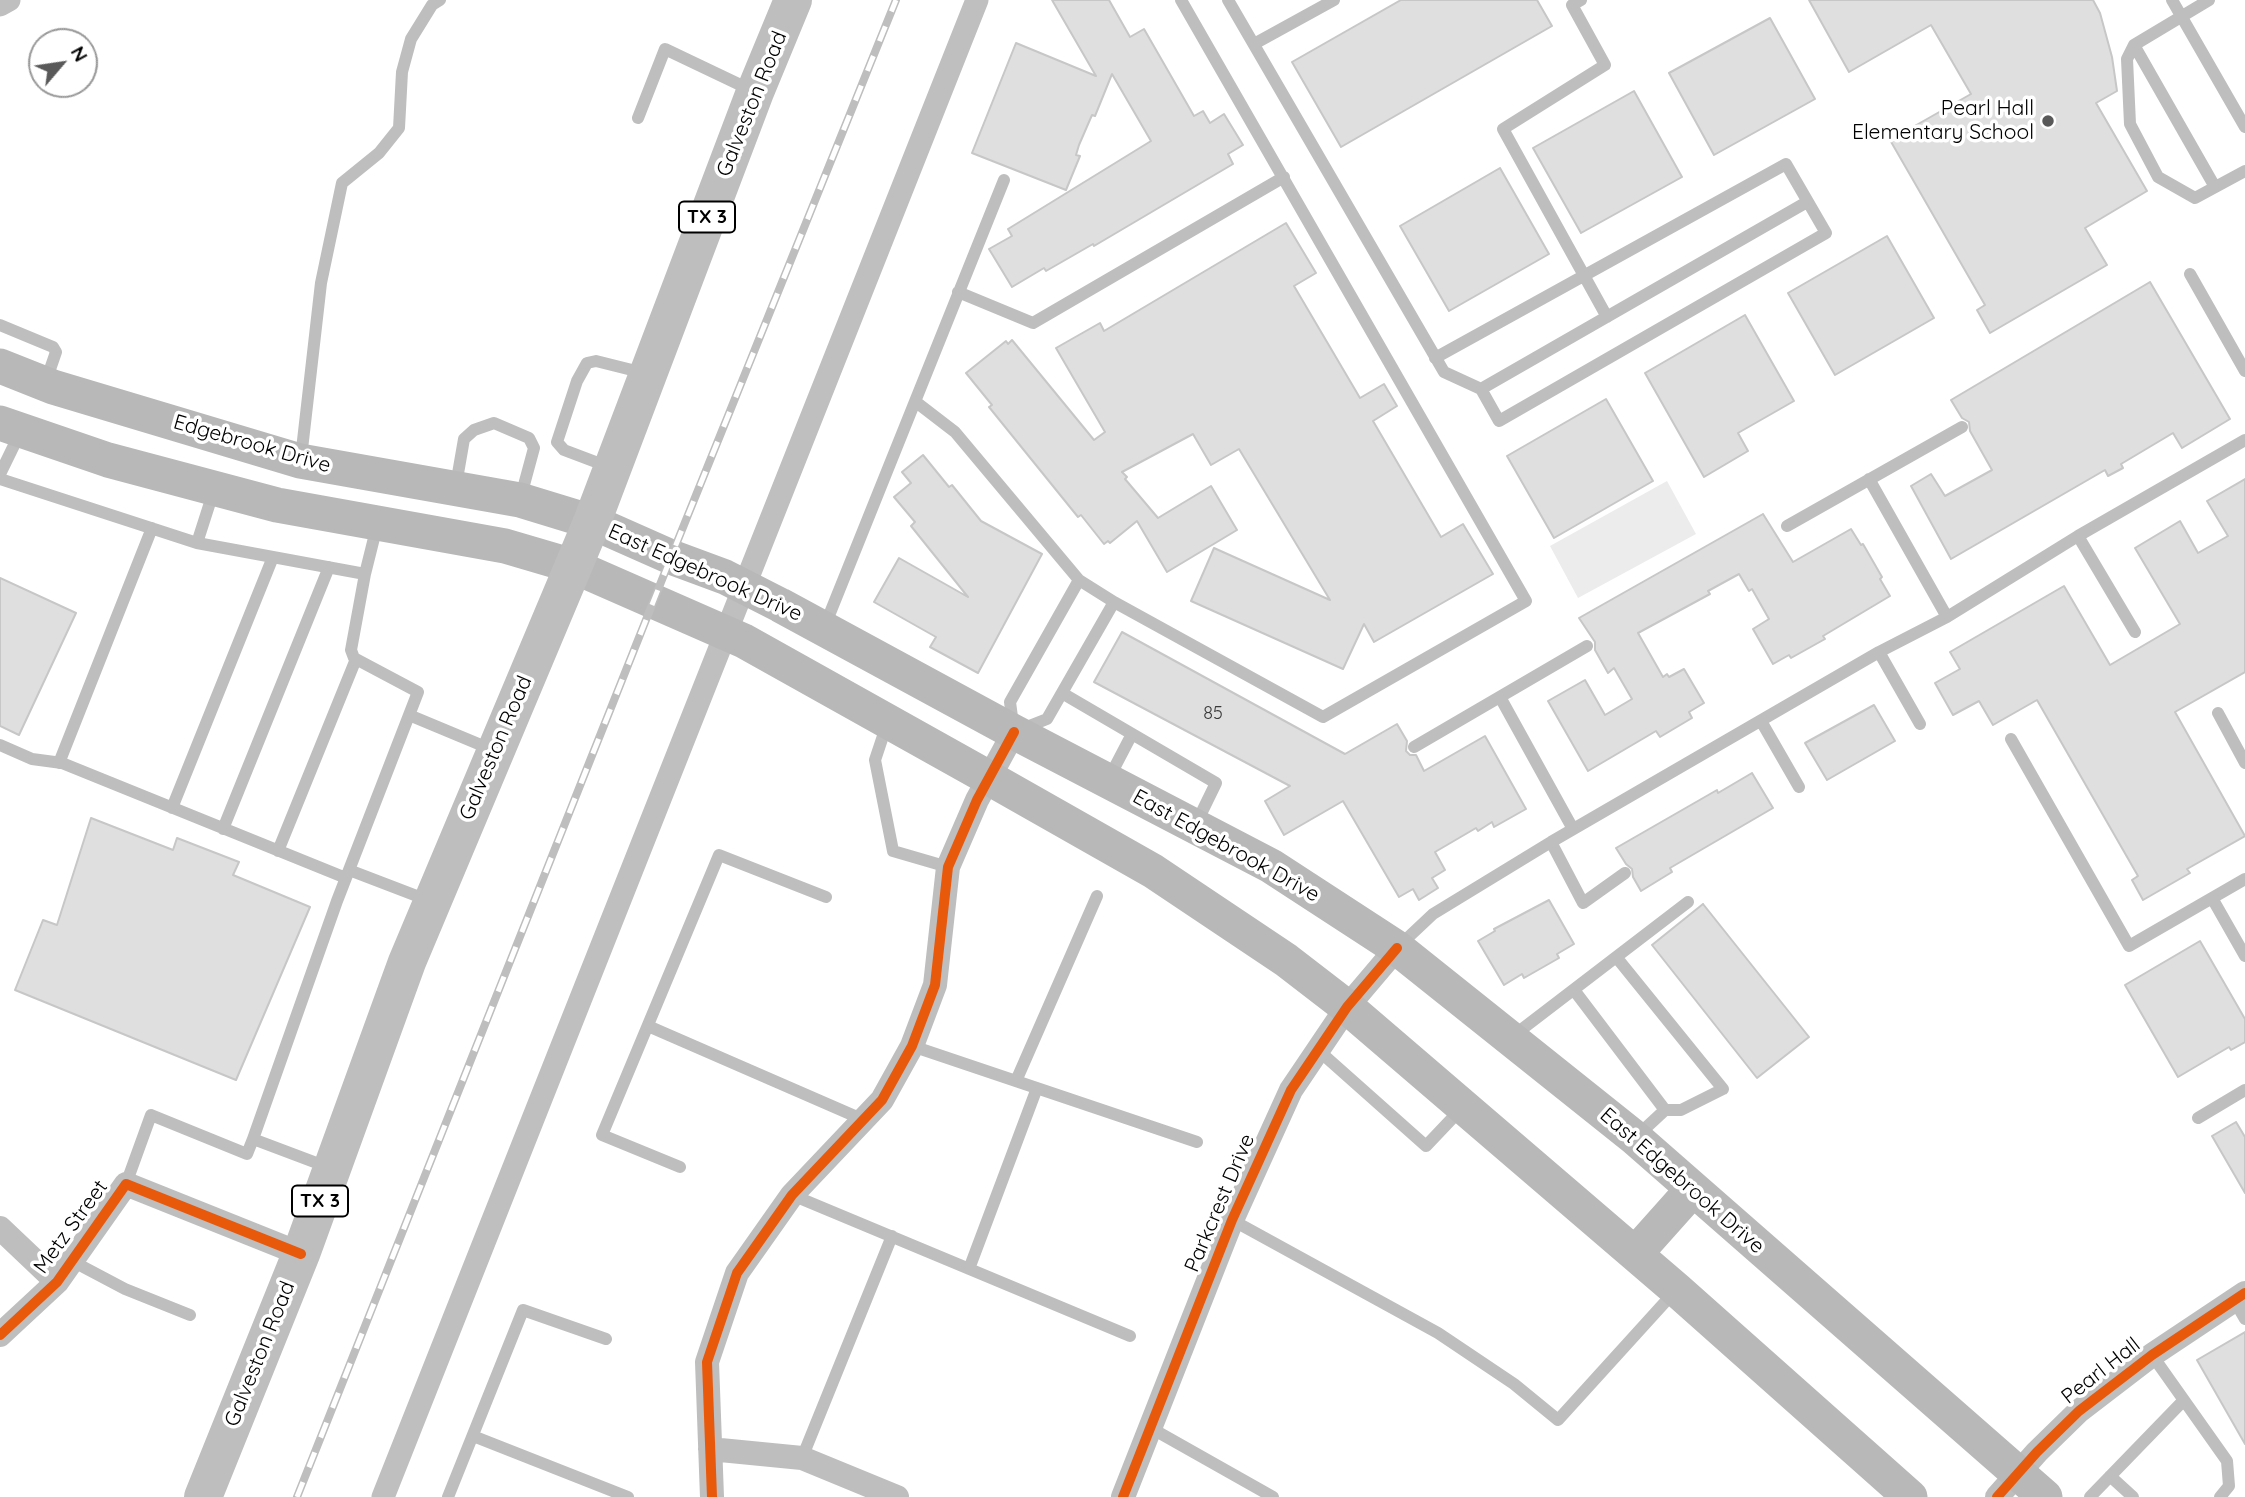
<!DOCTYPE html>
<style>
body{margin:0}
#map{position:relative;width:2245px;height:1497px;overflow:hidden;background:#fff;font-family:Quicksand,sans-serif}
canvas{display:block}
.north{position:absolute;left:28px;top:28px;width:70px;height:70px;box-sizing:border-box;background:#fff;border:2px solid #999;border-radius:50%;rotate:61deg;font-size:19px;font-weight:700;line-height:28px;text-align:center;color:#000}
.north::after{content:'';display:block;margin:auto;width:24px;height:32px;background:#595959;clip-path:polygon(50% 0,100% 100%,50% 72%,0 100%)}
</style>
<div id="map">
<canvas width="2245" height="1497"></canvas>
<div class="north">N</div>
</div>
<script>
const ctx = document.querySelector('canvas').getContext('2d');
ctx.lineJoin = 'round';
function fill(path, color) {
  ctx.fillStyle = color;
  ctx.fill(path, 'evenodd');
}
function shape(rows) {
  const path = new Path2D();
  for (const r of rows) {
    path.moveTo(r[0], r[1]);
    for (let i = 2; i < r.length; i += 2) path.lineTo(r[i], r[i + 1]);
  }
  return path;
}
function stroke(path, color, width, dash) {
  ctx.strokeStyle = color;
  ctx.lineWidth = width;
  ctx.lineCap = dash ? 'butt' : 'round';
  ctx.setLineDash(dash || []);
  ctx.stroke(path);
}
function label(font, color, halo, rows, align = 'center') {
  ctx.font = font + ' Quicksand,sans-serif';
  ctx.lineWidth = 7;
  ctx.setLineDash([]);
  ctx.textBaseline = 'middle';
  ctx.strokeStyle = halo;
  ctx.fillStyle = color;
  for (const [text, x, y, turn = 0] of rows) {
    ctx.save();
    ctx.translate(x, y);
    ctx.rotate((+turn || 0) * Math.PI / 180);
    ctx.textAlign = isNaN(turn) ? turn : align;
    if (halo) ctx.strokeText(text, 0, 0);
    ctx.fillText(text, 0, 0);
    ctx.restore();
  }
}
fill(shape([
 [1667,481,1696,534,1578,598,1550,546]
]), '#ececec');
stroke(shape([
 [0,5,9,0],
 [383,1497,977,0]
]), '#bfbfbf', 23);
const building = shape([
 [1052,0,1109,0,1130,37,1144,29,1194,116,1203,111,1210,123,1224,114,1243,145,1228,154,1233,164,1094,246,1093,244,1046,271,1044,268,1012,287,989,249,1012,236,1008,229,1151,141,1112,74,1095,116,1092,115,1079,145,1076,155,1080,156,1066,190,972,153,1016,43,1096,76,1052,0],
 [1401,0,1537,0,1552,26,1341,147,1292,62,1401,0],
 [1809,0,2093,0,2100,13,2112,57,2117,91,2096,103,2147,191,2085,228,2107,265,1990,333,1977,310,1985,305,1890,140,1971,94,1931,25,1849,72,1809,0],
 [1770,18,1815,99,1714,155,1669,73,1770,18],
 [1634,91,1682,177,1581,233,1533,148,1634,91],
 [1500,168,1549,254,1449,311,1400,226,1500,168],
 [1286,223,1316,273,1294,286,1360,398,1384,384,1397,406,1373,421,1441,537,1463,524,1493,574,1374,642,1364,624,1343,669,1191,601,1214,548,1330,600,1239,449,1211,465,1193,434,1122,472,1127,477,1125,479,1158,518,1211,486,1237,530,1167,572,1137,521,1110,543,1108,541,1104,544,1081,515,1078,517,989,407,992,405,966,373,1006,341,1008,344,1012,340,1094,440,1105,432,1056,348,1100,323,1104,331,1286,223],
 [1887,236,1934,318,1835,375,1788,293,1887,236],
 [2150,282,2230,419,2182,448,2173,433,2121,464,2123,468,2108,476,2105,470,1951,559,1911,486,1931,474,1945,496,1992,470,1970,431,1969,422,1962,418,1951,400,2150,282],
 [1745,315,1794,401,1738,433,1748,451,1704,477,1645,373,1745,315],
 [1606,399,1653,481,1554,538,1507,456,1606,399],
 [923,455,949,487,952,485,981,521,1042,554,978,673,930,647,936,637,874,602,899,558,968,597,911,526,915,522,894,497,911,483,902,472,923,455],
 [2245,479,2245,672,2175,712,2245,836,2187,869,2190,873,2143,900,2132,880,2138,876,2037,700,1993,725,1979,701,1953,715,1935,683,1960,669,1950,652,2064,586,2110,665,2180,624,2135,548,2180,521,2198,553,2228,536,2207,501,2245,479],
 [1763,514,1793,562,1851,529,1861,545,1863,544,1882,577,1880,579,1890,596,1823,636,1825,639,1791,658,1789,655,1773,664,1753,629,1769,619,1752,589,1749,591,1739,574,1708,591,1710,594,1638,633,1663,677,1667,674,1669,677,1684,669,1704,703,1689,712,1692,718,1660,737,1656,731,1588,771,1548,701,1585,680,1605,715,1632,699,1614,668,1608,673,1595,650,1595,642,1579,618,1763,514],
 [0,578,76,613,19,735,0,726,0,578],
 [1122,632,1345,754,1397,724,1407,741,1406,751,1410,755,1416,755,1424,771,1485,736,1526,809,1494,827,1492,822,1478,831,1476,828,1435,852,1445,870,1432,878,1438,888,1419,900,1413,889,1399,897,1343,801,1284,835,1265,801,1290,786,1094,682,1122,632],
 [1874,705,1895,741,1827,780,1805,743,1874,705],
 [1752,773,1773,808,1670,868,1672,872,1641,891,1633,877,1632,869,1626,864,1616,848,1717,790,1718,793,1752,773],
 [91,818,173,850,177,838,239,862,233,875,310,907,236,1080,15,990,43,920,57,925,91,818],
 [1549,900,1574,944,1557,954,1559,958,1524,978,1522,974,1504,985,1478,941,1495,931,1494,929,1549,900],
 [1703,904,1809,1037,1757,1078,1652,945,1703,904],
 [2200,941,2245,1019,2245,1042,2231,1050,2229,1047,2178,1077,2125,985,2200,941],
 [2236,1122,2245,1137,2245,1193,2212,1136,2236,1122],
 [2245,1332,2245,1444,2197,1360,2245,1332]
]);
fill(building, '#dfdfdf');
stroke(building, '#c7c7c7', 2);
stroke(shape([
 [1228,0,1444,372,1481,389,1807,202],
 [1581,0,1572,5,1605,65,1503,129,1607,317],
 [2172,0,2245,127],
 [2209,0,2134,45,2127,59,2130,124,2158,177,2195,198,2245,171],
 [1254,44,1334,0],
 [2134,45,2215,187],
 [638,118,665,49,751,90],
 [2190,274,2245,371],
 [958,292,1033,323,1284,177],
 [0,325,53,347,56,352,46,381],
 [1435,358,1786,164,1826,233,1499,421,1481,389],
 [916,402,955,432,1079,580,1114,602,1323,717,1526,601,1181,0],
 [301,458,321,283,342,183,379,153,399,128,402,72,411,39,432,5,440,0],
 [609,467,564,450,557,442,577,381,587,363,596,361,644,373],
 [0,474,20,433],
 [0,479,197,543,365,574,377,526],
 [1869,479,1947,617],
 [456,485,464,439,474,430,494,423,529,438,534,448,521,496],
 [1787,526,1962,427],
 [2078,536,2135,632],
 [197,543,214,490],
 [1079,580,1010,702,1014,732,1047,719,1114,602],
 [824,628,1004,180],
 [1879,652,1920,724],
 [1062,693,1216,783,1196,824],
 [1500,697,1573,829],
 [2218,713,2245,763],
 [409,715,493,750],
 [1761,721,1799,787],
 [887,724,875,760,893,851,948,867],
 [2011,739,2129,946,2245,879],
 [0,745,32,759,62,763,346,878],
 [1414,747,1587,646],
 [59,763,152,528],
 [1108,780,1132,734],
 [172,808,273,557],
 [223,829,329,567],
 [1551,842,1583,903,1625,873],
 [278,851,356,659],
 [349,870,430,901],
 [2212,898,2245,956],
 [1399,946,1433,914,1551,842,1879,652,1947,617,2078,536,2245,440],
 [1617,958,1723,1089,1681,1110,1665,1110],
 [1574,990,1665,1110,1637,1136],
 [648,1026,864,1120],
 [1513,1036,1688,902],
 [912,1046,1197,1142],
 [1318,1050,1426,1146,1463,1107],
 [1016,1081,1097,896],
 [2198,1118,2245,1090],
 [253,1139,337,901,418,692,354,658,351,650,365,574],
 [680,1167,602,1135,719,855,826,897],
 [126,1184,151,1115,247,1154,253,1139,330,1168],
 [792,1195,1130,1336],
 [1232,1220,1438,1333,1514,1384,1558,1420,1676,1290],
 [72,1261,125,1289,190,1315],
 [969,1269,1037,1088],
 [2234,1300,2245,1319],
 [2152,1355,2227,1461,2229,1486,2220,1497],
 [1149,1427,1273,1497],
 [473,1436,628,1497],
 [802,1458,892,1236],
 [2110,1476,2133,1497],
 [448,1497,523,1310,606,1339],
 [2090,1497,2184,1400]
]), '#bebebe', 12);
stroke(shape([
 [0,1228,57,1282],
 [0,1335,57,1282,126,1184,301,1254],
 [710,1449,802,1458,897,1497],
 [712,1497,707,1362,737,1273,792,1195,882,1100,912,1046,935,985,948,867,977,800,1014,732],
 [1123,1497,1232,1220,1291,1090,1347,1007,1397,948],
 [1997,1497,2037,1452,2079,1411,2152,1355,2245,1293]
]), '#bebebe', 24);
stroke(shape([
 [0,366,53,387,300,461,520,500,592,522,671,557,725,577,780,605,1014,732,1271,866,1397,948,1635,1138,2045,1497],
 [0,423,108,460,277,505,505,546,573,566,744,641,989,778,1153,871,1286,960,1347,1007,1677,1290,1910,1497],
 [1635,1254,1693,1189]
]), '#b8b8b8', 35);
stroke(shape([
 [203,1497,301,1254,407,962,592,522,755,92,793,0]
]), '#bebebe', 38);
const rail = shape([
 [297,1497,671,557,896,0]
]);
stroke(rail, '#bebebe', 8);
stroke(rail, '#fff', 5, [16]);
stroke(shape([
 [0,1335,57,1282,126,1184,301,1254],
 [712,1497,707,1362,737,1273,792,1195,882,1100,912,1046,935,985,948,867,977,800,1014,732],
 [1123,1497,1232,1220,1291,1090,1347,1007,1397,948],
 [1997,1497,2037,1452,2079,1411,2152,1355,2245,1293]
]), '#e8590c', 10);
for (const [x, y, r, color] of [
 [2048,121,7,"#595959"]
]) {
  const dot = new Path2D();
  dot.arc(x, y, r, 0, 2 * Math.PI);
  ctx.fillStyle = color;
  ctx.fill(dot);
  stroke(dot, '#fff', 2.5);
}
label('18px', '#383838', null, [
 ["85",1213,714]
]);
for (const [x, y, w] of [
 [707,217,56],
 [320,1201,56]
]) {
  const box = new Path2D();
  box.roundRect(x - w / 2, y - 15.5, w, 31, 5);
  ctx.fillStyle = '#fff';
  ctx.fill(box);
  stroke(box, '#000', 2);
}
label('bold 19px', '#000', null, [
 ["TX 3",707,217],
 ["TX 3",320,1201]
]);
label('21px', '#000', '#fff', [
 ["Galveston Road",752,104,-68],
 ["Edgebrook Drive",252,444,16],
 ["East Edgebrook Drive",705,573,24],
 ["Galveston Road",496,748,-67],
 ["East Edgebrook Drive",1226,846,29],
 ["East Edgebrook Drive",1682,1181,41],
 ["Parkcrest Drive",1220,1203,-67],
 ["Metz Street",71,1227,-54],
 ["Galveston Road",260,1354,-68],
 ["Pearl Hall",2101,1371,-38]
]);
label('21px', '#000', '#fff', [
 ["Pearl Hall",2034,109],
 ["Elementary School",2034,133]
], 'right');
</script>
